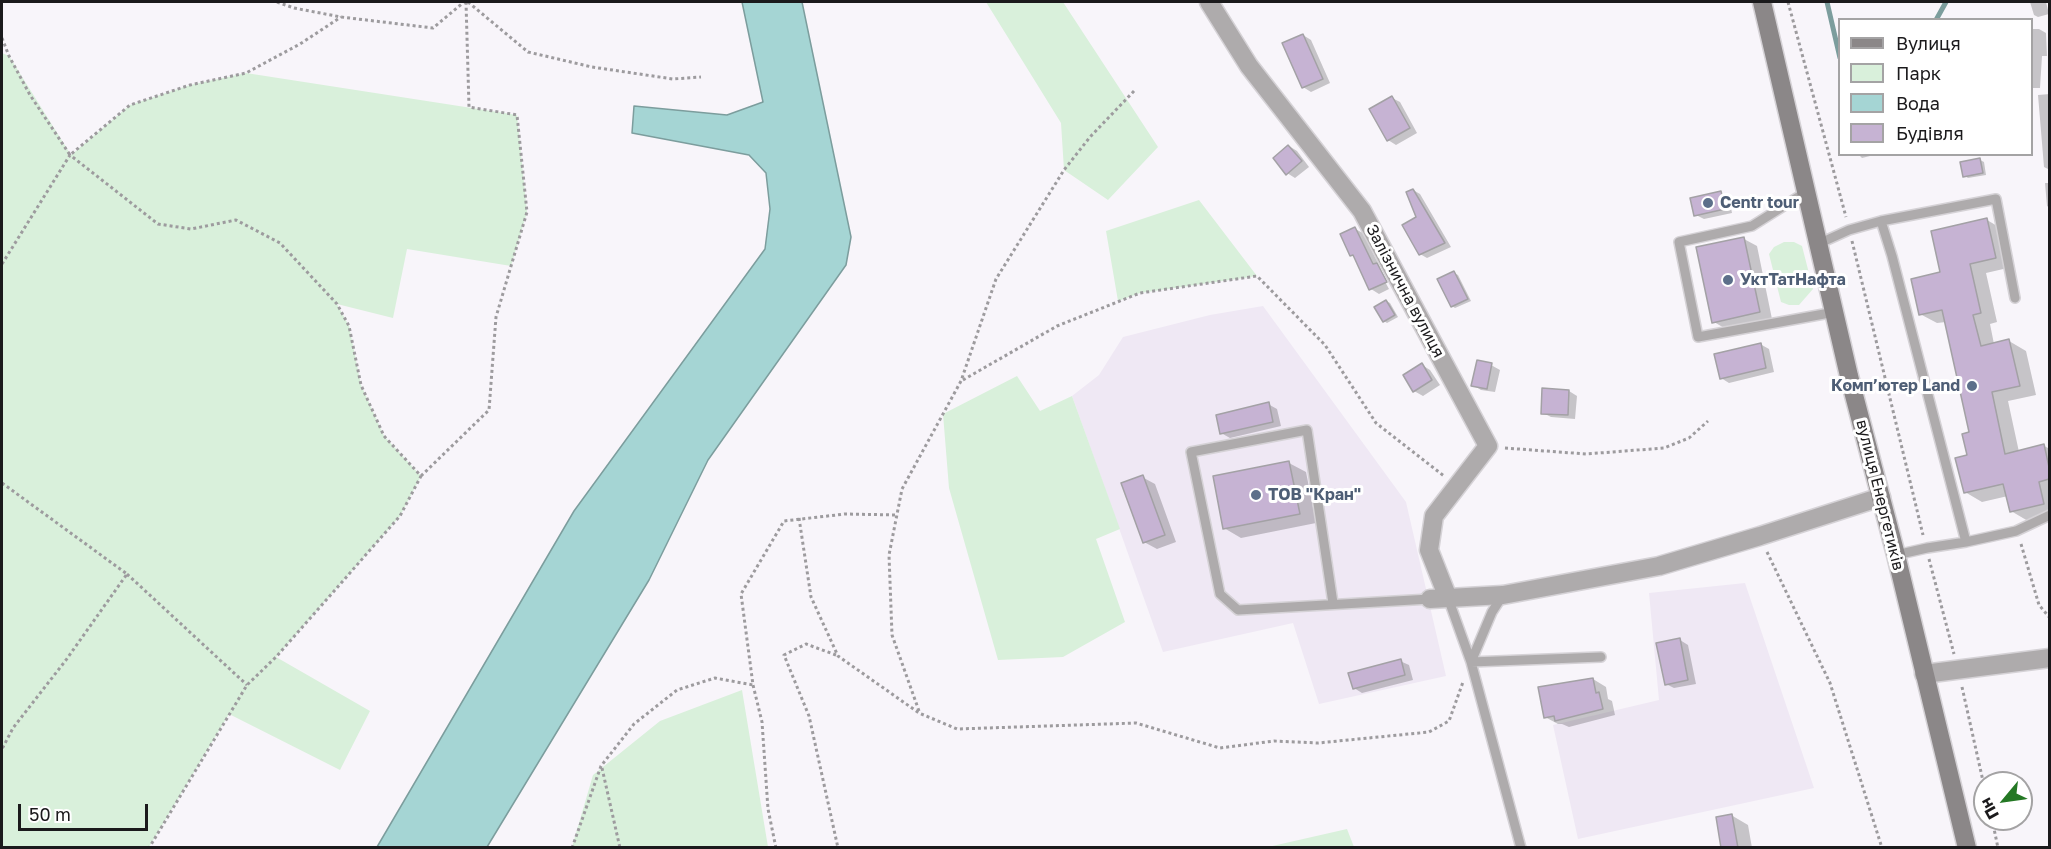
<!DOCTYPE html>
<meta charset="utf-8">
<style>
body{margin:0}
#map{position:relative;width:2051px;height:849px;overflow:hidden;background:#f8f5fa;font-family:"Golos Text",sans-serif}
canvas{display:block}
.frame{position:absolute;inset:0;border:3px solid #1b1a1c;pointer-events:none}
.legend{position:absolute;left:1838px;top:18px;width:195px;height:138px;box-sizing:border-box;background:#fff;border:2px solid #a4a3a4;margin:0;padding:8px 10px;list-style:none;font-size:18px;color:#1b1a1c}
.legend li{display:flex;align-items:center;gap:12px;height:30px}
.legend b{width:30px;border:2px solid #a4a3a4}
.north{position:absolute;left:1973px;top:771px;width:60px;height:60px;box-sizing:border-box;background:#fff;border:2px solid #a4a3a4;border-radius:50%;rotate:241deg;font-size:16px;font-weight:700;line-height:24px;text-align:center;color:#1b1a1c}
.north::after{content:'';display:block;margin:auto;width:21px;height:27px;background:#247824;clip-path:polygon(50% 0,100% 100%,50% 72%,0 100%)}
.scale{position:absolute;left:18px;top:804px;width:130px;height:27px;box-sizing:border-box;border:3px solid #1b1a1c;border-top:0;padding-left:8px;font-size:18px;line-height:21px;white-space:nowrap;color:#1b1a1c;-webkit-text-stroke:4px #fff;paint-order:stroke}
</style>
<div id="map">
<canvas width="2051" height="849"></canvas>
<div class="frame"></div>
<ul class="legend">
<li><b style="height:8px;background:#8b8788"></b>Вулиця</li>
<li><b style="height:16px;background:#d9f0db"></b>Парк</li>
<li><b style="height:16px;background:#a5d5d4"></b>Вода</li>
<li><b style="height:16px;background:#c6b3d3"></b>Будівля</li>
</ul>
<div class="north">Пн</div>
<div class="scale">50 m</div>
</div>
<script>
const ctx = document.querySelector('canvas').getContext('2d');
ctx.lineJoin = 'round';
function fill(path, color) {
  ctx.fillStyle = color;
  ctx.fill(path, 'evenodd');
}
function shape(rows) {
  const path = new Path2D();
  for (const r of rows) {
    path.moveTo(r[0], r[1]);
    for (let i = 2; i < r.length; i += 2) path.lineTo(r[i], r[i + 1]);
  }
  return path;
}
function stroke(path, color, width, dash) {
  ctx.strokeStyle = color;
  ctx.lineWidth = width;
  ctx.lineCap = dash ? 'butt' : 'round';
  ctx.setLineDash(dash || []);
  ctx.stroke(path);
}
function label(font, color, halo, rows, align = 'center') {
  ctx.font = font + ' "Golos Text",sans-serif';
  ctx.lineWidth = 6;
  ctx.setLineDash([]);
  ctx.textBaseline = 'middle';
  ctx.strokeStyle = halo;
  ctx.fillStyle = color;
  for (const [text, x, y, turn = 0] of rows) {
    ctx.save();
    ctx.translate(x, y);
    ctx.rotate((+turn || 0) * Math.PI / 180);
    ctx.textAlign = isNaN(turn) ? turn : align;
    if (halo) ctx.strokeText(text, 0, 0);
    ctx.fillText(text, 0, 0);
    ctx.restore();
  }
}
fill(shape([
 [1263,306,1406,502,1446,676,1319,704,1293,623,1163,652,1072,396,1099,375,1123,337,1210,315],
 [1745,583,1814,788,1578,839,1553,725,1659,700,1649,593]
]), '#efe8f4');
fill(shape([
 [986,2,1063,2,1158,147,1108,200,1064,170,1061,123],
 [2,53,9,56,71,155,130,105,190,85,246,73,517,115,527,212,511,266,407,249,393,318,337,304,349,326,361,385,384,436,421,476,400,516,276,657,370,711,340,770,229,714,149,847,2,847],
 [1199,200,1257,276,1140,293,1118,301,1106,231],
 [1784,242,1794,242,1802,246,1813,289,1799,305,1789,305,1781,302,1769,254,1774,247],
 [1017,376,1040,411,1072,396,1120,529,1096,539,1125,622,1063,657,998,660,949,488,943,414],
 [742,690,768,847,572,847,593,775,660,721],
 [1347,829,1354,847,1268,847]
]), '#d9f0db');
const water = shape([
 [742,2,802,2,851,237,846,265,708,460,649,580,487,847,377,847,574,511,765,249,770,209,766,173,749,155,632,133,634,106,727,115,763,102,742,2]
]);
fill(water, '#a5d5d4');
stroke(water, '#7c9d9d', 1.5);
fill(shape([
 [2030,2,2046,2,2049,14,2038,17,2034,15],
 [2032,29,2039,29,2046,33,2047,56,2042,56,2040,88,2032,88],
 [1303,35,1311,40,1330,83,1311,92,1303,87],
 [2050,94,2050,170,2044,167,2038,95],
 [1392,98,1400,102,1417,133,1396,145,1388,140],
 [1289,146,1297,151,1309,167,1295,178,1287,173],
 [1858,154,1878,154,1862,158],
 [1980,160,1984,162,1986,175,1968,178,1965,176],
 [2045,183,2050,183,2050,208,2047,206],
 [1413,190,1420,194,1451,247,1427,258,1420,254,1418,218],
 [1721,193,1729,198,1732,213,1704,219,1696,215],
 [1987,220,2004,230,2012,267,1986,273,1997,322,1990,324,1994,344,2009,341,2026,351,2036,395,2008,401,2019,452,2044,446,2050,449,2050,516,2028,521,2011,511,2008,496,1982,502,1965,492,1971,433,1946,322,1937,323,1920,314,1942,273],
 [1355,229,1363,233,1380,267,1377,267,1389,289,1379,294,1371,289,1356,258,1352,255],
 [1744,239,1757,246,1772,319,1726,329,1714,322],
 [1381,267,1385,269,1394,287,1392,288],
 [1454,273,1458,275,1471,301,1455,308,1452,306],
 [1386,301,1390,303,1398,317,1387,323,1384,321],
 [1760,344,1769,349,1774,372,1729,383,1721,378],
 [1422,365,1430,370,1440,385,1423,396,1414,391],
 [1491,365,1500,370,1495,392,1481,390,1473,385],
 [1569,391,1577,396,1575,419,1551,417,1543,413],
 [1268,404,1277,409,1281,426,1230,438,1221,433],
 [1289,463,1306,472,1316,523,1241,538,1224,528],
 [1142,477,1155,484,1176,542,1157,549,1144,542],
 [1680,640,1688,645,1696,684,1674,688,1666,684],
 [1400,661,1409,665,1413,680,1362,693,1354,688],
 [1593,679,1606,687,1608,699,1612,701,1615,715,1569,727,1562,724,1558,724,1545,717],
 [1731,815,1748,825,1752,848,1723,848]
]), '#0003');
stroke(shape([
 [1827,2,1840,58],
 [1936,20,1946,2]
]), '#7c9d9d', 5);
const building = shape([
 [1303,34,1323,79,1302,88,1282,43,1303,34],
 [1392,96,1410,128,1387,141,1369,109,1392,96],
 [1288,145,1302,161,1286,175,1273,158,1288,145],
 [1980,158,1983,173,1963,177,1960,162,1980,158],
 [1413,189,1445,243,1419,255,1402,225,1416,217,1406,192,1413,189],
 [1721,191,1725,209,1694,216,1690,198,1721,191],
 [1987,218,1996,258,1970,264,1981,313,1973,315,1981,346,2009,339,2020,386,1992,392,2005,454,2044,444,2049,467,2049,479,2039,482,2044,504,2010,512,2003,484,1964,493,1955,458,1967,455,1962,434,1969,432,1942,310,1919,315,1911,279,1940,272,1931,231,1987,218],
 [1355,227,1373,264,1377,263,1387,282,1369,290,1353,255,1350,256,1340,234,1355,227],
 [1744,237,1760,312,1712,323,1696,247,1744,237],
 [1454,271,1468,299,1451,307,1437,279,1454,271],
 [1386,300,1395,315,1383,322,1374,307,1386,300],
 [1761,343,1766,368,1720,379,1714,354,1761,343],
 [1477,360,1492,363,1487,389,1471,386,1477,360],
 [1422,363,1432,380,1413,392,1403,375,1422,363],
 [1542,388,1569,390,1568,415,1541,414,1542,388],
 [1269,402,1273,422,1220,434,1216,415,1269,402],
 [1289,461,1300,514,1223,529,1213,476,1289,461],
 [1143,475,1165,535,1143,543,1121,483,1143,475],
 [1680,638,1688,680,1665,685,1656,643,1680,638],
 [1401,659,1405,675,1353,689,1348,673,1401,659],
 [1593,678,1596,693,1599,692,1603,709,1555,721,1554,716,1544,718,1538,687,1593,678],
 [1732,814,1738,848,1721,848,1716,817,1732,814]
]);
fill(building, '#c6b3d3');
stroke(building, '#a3a1a5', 1.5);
const service = shape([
 [1806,192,1752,226,1679,242,1698,337,1835,312],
 [1881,221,1892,256,1966,542],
 [1818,244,1849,230,1881,221,1996,199,2015,298],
 [1896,555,1927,548,1966,542,2016,531,2050,515],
 [1503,595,1492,612,1471,662,1601,657],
 [1448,598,1471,662,1521,848],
 [1333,603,1307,430,1191,452,1220,594,1238,610,1430,599]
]);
const minor = shape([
 [1209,2,1249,66,1362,211,1488,446,1434,516,1429,550,1448,598],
 [1430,599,1503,595,1659,566,1760,536,1881,497],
 [1924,674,2050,658]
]);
const secondary = shape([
 [1762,2,1849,376,1896,555,1967,848]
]);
stroke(service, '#d5d2d6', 12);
stroke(minor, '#d5d2d6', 21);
stroke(secondary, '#d5d2d6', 21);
stroke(shape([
 [277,2,294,8,341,17,433,28,464,2],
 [468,2,528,52,592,67,673,79,701,77],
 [1788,2,1846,217],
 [2,38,9,56,30,95,70,155,130,105,190,85,246,73,300,44,341,17],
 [1852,241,1923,535],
 [2,264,70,155,158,224,191,229,236,220,280,243,337,304,349,326,361,385,384,436,421,476,400,516,276,657,247,685,149,848],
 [963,380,1057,326,1140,293,1257,276,1325,345,1376,423,1444,476],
 [1505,448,1586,454,1664,448,1689,438,1708,421],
 [421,476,489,410,496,317,527,212,517,115,469,107,466,2],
 [2,483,127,574,66,660,13,728,2,749],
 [799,518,811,597,838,656,919,713,957,729,1136,723,1220,748,1274,741,1318,743,1429,732,1449,721,1463,682],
 [2021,544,2039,605,2050,618],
 [1767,552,1830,683,1882,848],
 [1929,559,1954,654],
 [127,574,247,685],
 [836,655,806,644,784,655,809,716,838,848],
 [1962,687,1985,790],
 [919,711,892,635,889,555,902,489,961,381,996,279,1064,170,1090,137,1135,90],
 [602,768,620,848],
 [1992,819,1998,848],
 [572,848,601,766,634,724,677,690,715,678,753,685],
 [776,848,768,809,762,722,753,685,741,594,784,521,845,514,897,515]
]), '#9d9b9e', 3, [3, 3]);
stroke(service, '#aeabac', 9);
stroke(minor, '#aeabac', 18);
stroke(secondary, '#8b8788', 18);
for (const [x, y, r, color] of [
 [1708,203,6,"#5c6f8a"],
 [1728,280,6,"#5c6f8a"],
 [1972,386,6,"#5c6f8a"],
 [1256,495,6,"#5c6f8a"]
]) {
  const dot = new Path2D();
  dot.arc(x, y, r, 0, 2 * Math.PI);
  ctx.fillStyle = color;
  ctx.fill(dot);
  stroke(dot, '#fff', 2);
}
label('bold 16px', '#4e5e75', '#fff', [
 ["Centr tour",1720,203],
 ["УктТатНафта",1740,280],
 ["Комп’ютер Land",1960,386,"right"],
 ["ТОВ \"Кран\"",1268,495]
], 'left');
label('16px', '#1b1a1c', '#fff', [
 ["Залізнична вулиця",1405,291,62],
 ["вулиця Енергетиків",1880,495,76]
]);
</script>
